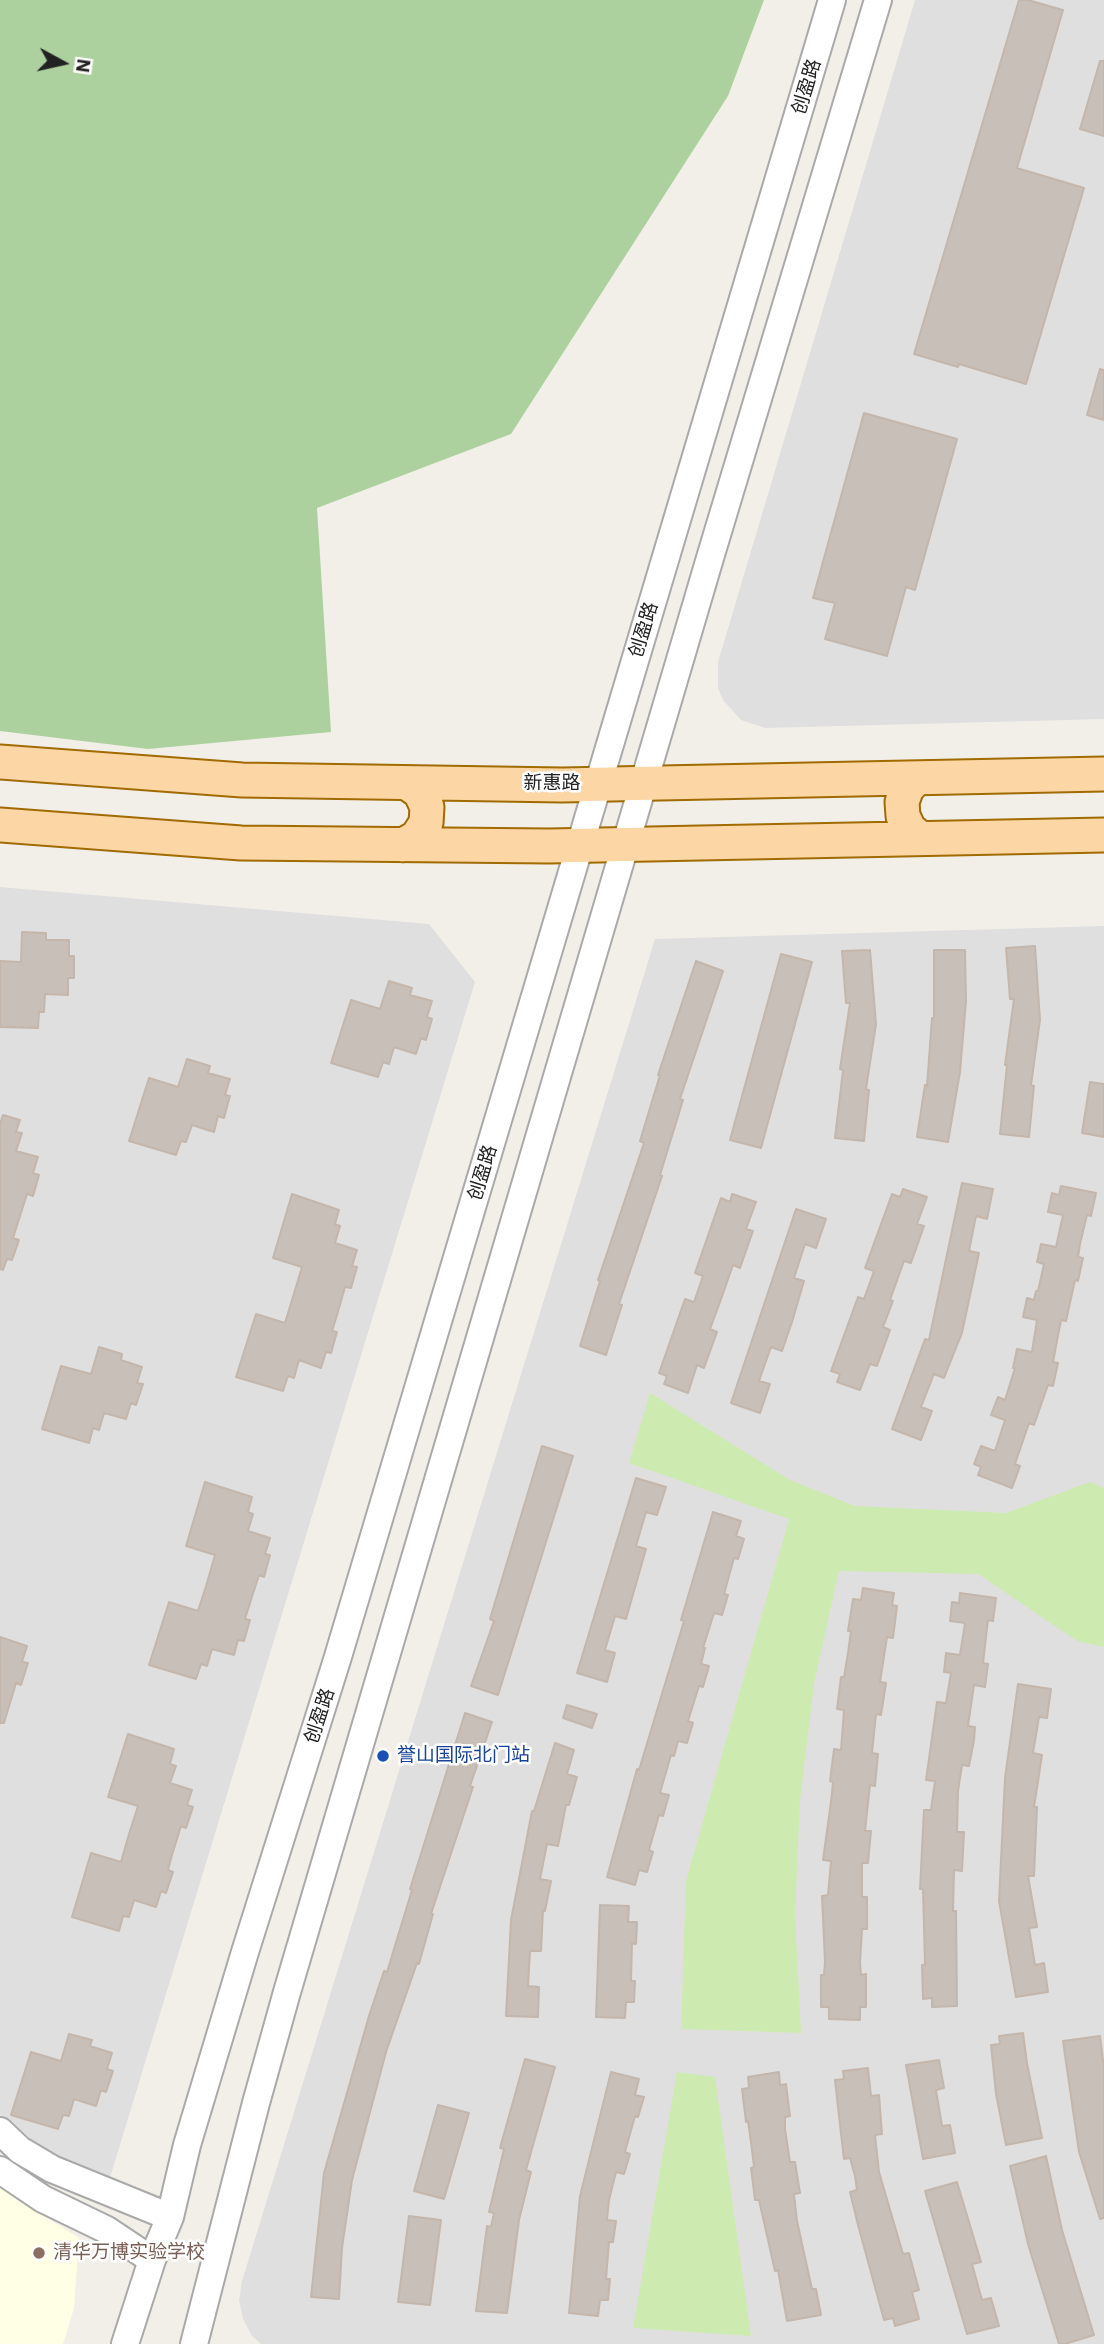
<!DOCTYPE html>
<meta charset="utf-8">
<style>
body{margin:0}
#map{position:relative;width:1104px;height:2344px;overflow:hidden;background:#f2efe9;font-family:"IBM Plex Sans",sans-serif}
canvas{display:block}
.north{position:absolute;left:28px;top:28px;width:70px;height:70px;-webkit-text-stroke:5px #fff;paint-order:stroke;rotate:98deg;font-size:19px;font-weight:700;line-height:28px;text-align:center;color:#222}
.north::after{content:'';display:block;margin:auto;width:24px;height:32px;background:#222;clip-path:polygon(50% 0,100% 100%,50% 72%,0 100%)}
</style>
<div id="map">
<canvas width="1104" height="2344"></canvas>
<div class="north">N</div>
</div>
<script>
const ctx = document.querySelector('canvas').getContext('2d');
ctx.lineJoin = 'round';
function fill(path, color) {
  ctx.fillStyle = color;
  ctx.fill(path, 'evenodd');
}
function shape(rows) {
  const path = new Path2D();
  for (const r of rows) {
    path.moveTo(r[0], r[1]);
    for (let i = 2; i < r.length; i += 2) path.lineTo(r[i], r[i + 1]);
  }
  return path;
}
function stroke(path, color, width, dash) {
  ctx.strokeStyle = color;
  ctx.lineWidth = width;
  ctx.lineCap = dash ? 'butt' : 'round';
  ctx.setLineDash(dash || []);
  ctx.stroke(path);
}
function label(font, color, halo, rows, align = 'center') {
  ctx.font = font + ' "IBM Plex Sans","Noto Sans SC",sans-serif';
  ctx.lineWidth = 5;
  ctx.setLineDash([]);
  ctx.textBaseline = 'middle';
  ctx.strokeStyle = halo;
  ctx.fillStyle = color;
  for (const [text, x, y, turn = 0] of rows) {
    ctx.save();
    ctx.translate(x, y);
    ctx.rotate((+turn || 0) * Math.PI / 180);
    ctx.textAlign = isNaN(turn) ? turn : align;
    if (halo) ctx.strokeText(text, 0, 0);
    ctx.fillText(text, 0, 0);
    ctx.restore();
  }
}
fill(shape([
 [915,0,1104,0,1104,719,765,728,741,720,723,700,718,688,718,662],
 [0,887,429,924,475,982,108,2184,45,2155,9,2125,0,2115],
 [1104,926,1104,2344,261,2344,252,2336,243,2319,239,2300,242,2281,655,939]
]), '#e0dfdf');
fill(shape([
 [0,2188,79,2238,74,2308,63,2344,0,2344]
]), '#ffffe5');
fill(shape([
 [650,1393,790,1480,855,1506,1006,1513,1090,1482,1104,1488,1104,1647,1077,1641,978,1574,839,1571,814,1684,800,1800,795,1916,801,2033,681,2029,686,1881,789,1519,629,1463],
 [677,2072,715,2077,751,2336,633,2328]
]), '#cdebb0');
fill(shape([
 [0,0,764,0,728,96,511,434,317,508,331,732,148,749,0,731]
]), '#add19e');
const building = shape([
 [1019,0,1028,0,1063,10,1017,168,1084,188,1026,384,959,364,958,367,914,354,1019,0],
 [1100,61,1104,61,1104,136,1080,129,1100,61],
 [1100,369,1104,370,1104,420,1087,415,1100,369],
 [864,413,957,439,915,590,906,587,887,656,825,639,835,603,813,598,864,413],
 [22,932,46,933,46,940,69,940,69,956,74,956,74,978,68,978,68,995,45,994,44,1012,39,1012,38,1028,0,1027,0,961,21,962,22,932],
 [1035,946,1040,1020,1031,1085,1034,1086,1029,1137,1000,1134,1007,1065,1005,1065,1014,999,1010,999,1006,948,1035,946],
 [870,950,876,1024,866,1089,869,1090,864,1141,835,1138,843,1070,840,1069,850,1003,846,1003,842,951,870,950],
 [934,950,965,950,966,1001,960,1072,948,1142,917,1137,925,1085,927,1086,932,1018,934,1018,934,950],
 [781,954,812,962,761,1148,730,1140,781,954],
 [696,961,723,971,680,1099,683,1100,660,1175,662,1176,619,1304,622,1305,606,1355,580,1346,600,1281,598,1280,644,1143,640,1141,660,1075,658,1075,696,961],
 [389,981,412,988,410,995,432,1001,427,1017,432,1019,426,1040,421,1038,416,1054,394,1047,389,1064,383,1062,378,1077,331,1063,351,1000,380,1009,389,981],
 [187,1059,210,1066,208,1073,230,1079,225,1095,230,1096,224,1118,218,1116,214,1132,192,1125,186,1142,181,1141,176,1155,129,1141,149,1078,178,1087,187,1059],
 [1090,1082,1104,1084,1104,1137,1082,1133,1090,1082],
 [3,1115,20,1120,16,1132,22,1133,16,1151,38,1157,33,1173,39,1175,33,1196,27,1194,13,1238,19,1240,12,1260,7,1259,3,1270,0,1269,0,1124,3,1115],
 [962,1183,993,1189,987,1219,976,1216,969,1251,979,1253,962,1333,944,1378,934,1374,921,1407,932,1411,921,1440,892,1429,925,1339,929,1340,962,1183],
 [1061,1186,1096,1193,1091,1216,1087,1215,1080,1244,1078,1257,1083,1258,1078,1281,1075,1280,1066,1321,1061,1320,1053,1362,1058,1363,1053,1386,1048,1385,1034,1425,1029,1423,1015,1464,1020,1466,1012,1488,978,1475,981,1467,974,1464,981,1446,995,1451,1005,1420,991,1415,998,1397,1005,1400,1015,1368,1013,1368,1017,1349,1032,1352,1037,1320,1023,1317,1027,1298,1034,1300,1036,1291,1038,1291,1044,1264,1037,1262,1041,1244,1056,1247,1063,1215,1048,1212,1052,1193,1059,1195,1061,1186],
 [903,1189,927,1197,917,1224,924,1226,911,1263,904,1261,890,1300,893,1301,883,1327,890,1330,877,1366,870,1364,860,1390,837,1382,840,1374,831,1371,858,1297,864,1299,874,1271,865,1268,892,1194,900,1197,903,1189],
 [292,1194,339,1210,335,1224,340,1226,335,1243,357,1250,352,1266,357,1267,351,1288,345,1287,337,1315,332,1331,337,1332,331,1353,326,1352,321,1368,299,1360,294,1378,288,1376,283,1391,236,1377,256,1314,285,1323,302,1267,273,1258,292,1194],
 [732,1194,756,1202,746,1229,753,1231,740,1268,733,1265,720,1302,710,1329,717,1332,704,1368,697,1365,688,1393,664,1384,667,1376,659,1373,685,1299,694,1302,703,1276,695,1273,721,1198,730,1202,732,1194],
 [796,1209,826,1219,816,1248,805,1244,794,1278,804,1281,792,1322,782,1351,771,1347,759,1381,770,1384,760,1413,731,1403,796,1209],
 [99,1347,122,1354,121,1360,142,1367,137,1383,143,1384,136,1405,131,1403,126,1419,104,1413,99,1430,93,1428,89,1443,42,1429,61,1366,91,1374,99,1347],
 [542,1446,573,1456,498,1695,471,1686,494,1621,490,1619,542,1446],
 [636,1478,666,1487,657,1515,646,1512,636,1546,646,1549,626,1619,615,1616,605,1650,615,1653,607,1682,577,1673,636,1478],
 [205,1482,252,1497,248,1512,253,1514,248,1531,270,1538,265,1554,270,1555,264,1577,259,1575,250,1603,245,1619,250,1620,244,1641,238,1640,234,1655,212,1649,207,1666,201,1664,196,1679,149,1665,169,1602,198,1611,207,1583,215,1555,186,1546,205,1482],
 [713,1512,741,1521,736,1536,744,1539,738,1559,734,1558,724,1594,728,1595,722,1615,714,1613,703,1648,705,1648,701,1664,709,1666,703,1687,699,1686,688,1721,693,1723,687,1743,678,1741,674,1756,671,1755,660,1793,669,1795,663,1816,659,1815,649,1850,653,1852,647,1872,639,1870,635,1885,607,1877,637,1769,639,1770,684,1621,681,1620,713,1512],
 [863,1588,894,1593,892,1605,897,1606,893,1638,887,1637,880,1682,886,1683,881,1715,876,1714,872,1753,878,1754,875,1786,870,1785,865,1831,871,1831,868,1863,862,1863,862,1897,867,1897,867,1929,862,1929,860,1963,861,1975,866,1974,866,2007,860,2007,860,2020,829,2019,829,2007,821,2007,821,1975,824,1975,825,1962,822,1896,828,1895,831,1861,823,1860,831,1802,833,1782,830,1781,834,1749,841,1750,844,1710,837,1709,841,1677,844,1677,848,1653,851,1631,848,1631,853,1599,861,1600,863,1588],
 [960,1593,996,1598,993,1621,988,1620,983,1663,988,1664,985,1687,974,1685,968,1726,975,1727,974,1740,969,1766,962,1765,958,1791,957,1832,964,1832,962,1871,954,1870,953,1911,956,1911,957,2006,932,2007,932,1998,923,1999,922,1965,925,1965,923,1889,920,1889,924,1810,931,1810,935,1781,926,1780,937,1702,946,1703,951,1673,944,1672,946,1653,960,1655,965,1623,950,1621,952,1602,959,1603,960,1593],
 [0,1637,27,1646,22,1662,28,1663,21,1685,16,1683,4,1723,0,1723,0,1637],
 [1018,1684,1051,1689,1047,1718,1039,1717,1033,1753,1042,1755,1034,1807,1037,1807,1034,1876,1028,1876,1037,1927,1029,1928,1035,1965,1044,1963,1048,1992,1016,1997,999,1901,1005,1778,1018,1684],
 [567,1705,597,1714,592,1728,563,1718,567,1705],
 [465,1713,492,1722,470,1786,473,1787,431,1914,433,1914,419,1964,417,1963,386,2052,352,2180,342,2248,339,2299,311,2297,324,2173,369,2016,384,1971,387,1972,412,1890,410,1889,465,1713],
 [128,1734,174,1749,170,1764,176,1766,170,1783,192,1790,187,1805,193,1807,186,1828,181,1826,172,1855,168,1870,173,1872,166,1893,161,1891,156,1907,134,1900,129,1917,123,1916,119,1931,72,1917,91,1853,121,1862,129,1834,138,1806,108,1797,128,1734],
 [555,1743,574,1750,567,1774,577,1777,569,1805,566,1805,558,1846,547,1844,540,1879,551,1881,545,1911,543,1910,541,1951,530,1951,528,1986,539,1987,538,2017,506,2016,511,1920,532,1811,534,1811,555,1743],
 [600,1905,629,1906,628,1922,637,1922,636,1944,632,1943,631,1981,635,1981,634,2002,626,2002,625,2018,596,2017,600,1905],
 [1023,2033,1027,2063,1042,2138,1006,2145,996,2094,991,2045,1000,2044,999,2036,1023,2033],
 [69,2034,92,2040,90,2046,112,2053,107,2069,113,2071,106,2092,101,2090,96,2106,74,2099,69,2116,63,2115,58,2129,11,2115,31,2052,61,2061,69,2034],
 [1100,2036,1104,2068,1104,2218,1100,2219,1079,2152,1063,2041,1100,2036],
 [525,2059,555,2067,526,2170,531,2172,519,2220,507,2313,476,2311,487,2226,491,2227,494,2213,489,2212,504,2149,500,2148,525,2059],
 [939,2060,944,2088,936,2090,942,2126,950,2125,955,2153,923,2159,906,2065,939,2060],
 [868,2068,871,2096,879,2095,882,2134,875,2135,879,2172,903,2254,909,2253,919,2290,912,2292,919,2319,895,2326,893,2318,884,2320,858,2225,850,2192,857,2190,855,2176,850,2158,844,2159,840,2125,835,2080,844,2079,843,2071,868,2068],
 [611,2072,639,2079,635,2095,644,2097,638,2117,635,2116,625,2152,630,2154,624,2174,616,2172,609,2200,607,2220,616,2221,613,2242,609,2242,606,2279,610,2279,608,2300,600,2300,598,2316,569,2313,580,2196,611,2072],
 [779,2072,780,2085,786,2084,790,2116,785,2117,785,2129,790,2162,795,2162,800,2193,794,2194,797,2221,812,2289,816,2289,821,2315,787,2321,778,2270,775,2271,759,2200,755,2200,751,2168,754,2167,751,2142,748,2121,746,2122,742,2089,749,2088,748,2077,779,2072],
 [438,2105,469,2113,444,2199,414,2191,438,2105],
 [1046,2156,1062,2230,1094,2335,1065,2344,1059,2344,1028,2244,1010,2166,1046,2156],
 [957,2182,981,2262,972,2264,982,2300,991,2298,999,2326,967,2334,925,2191,957,2182],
 [409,2216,441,2220,430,2305,398,2302,409,2216]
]);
fill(building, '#c7bfb8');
stroke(building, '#c4b6ab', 2);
const minor = shape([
 [0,2131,20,2150,52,2169,170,2217],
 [0,2170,43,2199,107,2230,152,2260],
 [125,2344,152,2260,170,2217,187,2145,245,1952,337,1660,832,0],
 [194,2344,256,2103,287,1992,710,558,878,0]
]);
const major = shape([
 [0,762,242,780,562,785,1104,774],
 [917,778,907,788,902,802,903,816,909,829,920,838],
 [0,825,241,843,549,846,1104,835],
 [403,845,417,837,426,823,427,807,420,792,407,783]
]);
stroke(minor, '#a9a9a9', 30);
stroke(major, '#a06b00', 37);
stroke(minor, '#fff', 26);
stroke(major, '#fcd6a4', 33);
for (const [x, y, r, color] of [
 [383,1756,7,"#1a4fb4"],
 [39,2253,7,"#8d6e63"]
]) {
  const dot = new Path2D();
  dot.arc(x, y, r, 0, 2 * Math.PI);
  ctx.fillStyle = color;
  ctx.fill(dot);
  stroke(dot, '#fff', 2.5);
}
label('19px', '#222', '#fff', [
 ["创盈路",807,87,-73],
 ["创盈路",644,630,-73],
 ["新惠路",552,784],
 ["创盈路",483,1173,-73],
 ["创盈路",320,1716,-72]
]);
label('19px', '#164399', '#fff', [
 ["誉山国际北门站",397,1756]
], 'left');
label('19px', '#785e54', '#fff', [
 ["清华万博实验学校",53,2253]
], 'left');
</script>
